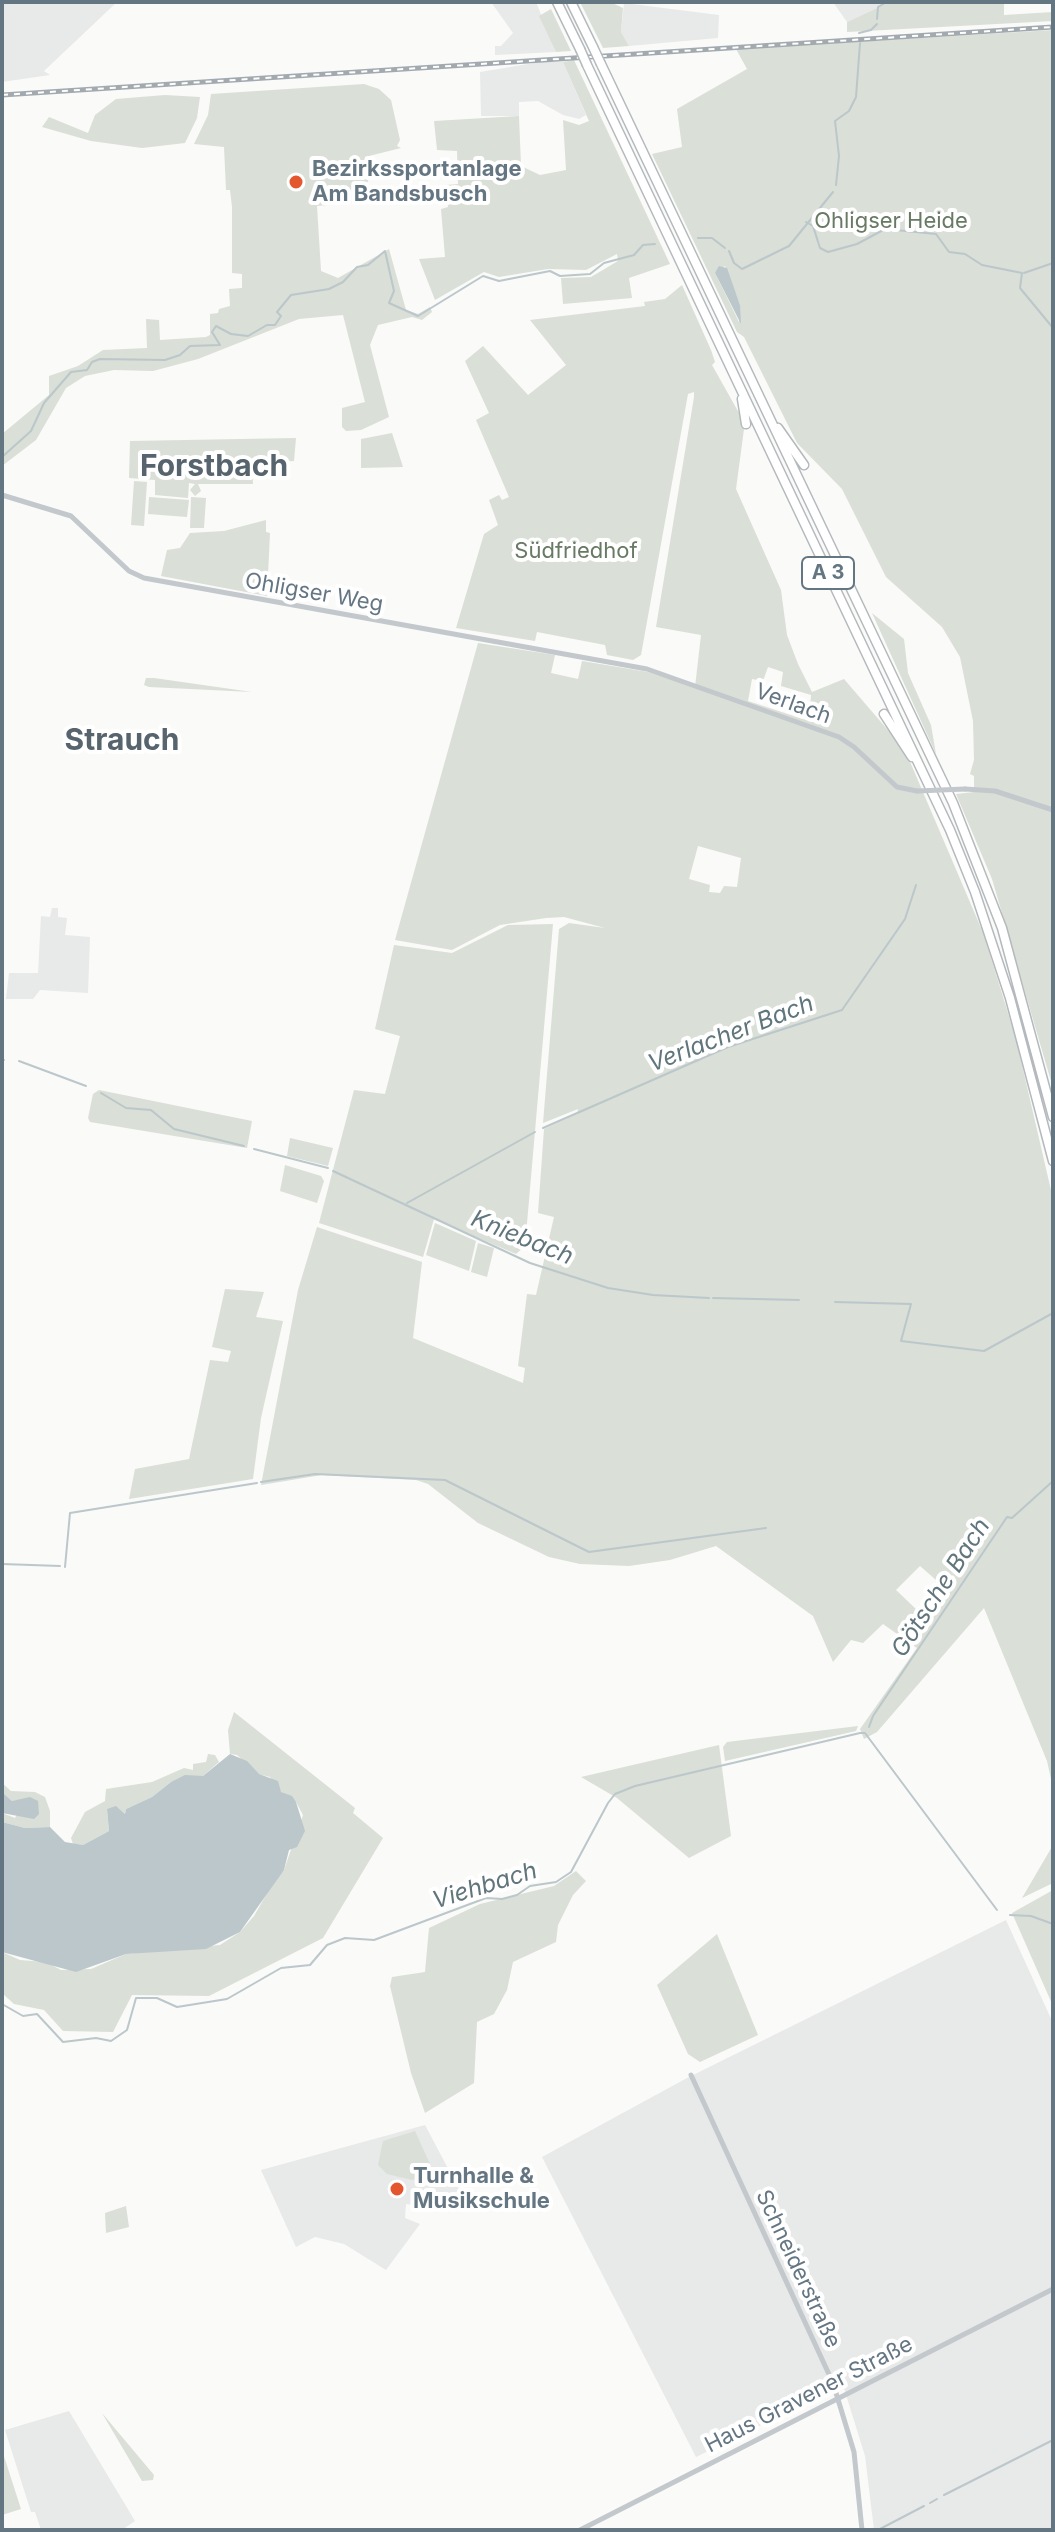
<!DOCTYPE html>
<meta charset="utf-8">
<style>
body{margin:0}
#map{position:relative;width:1055px;height:2532px;overflow:hidden;background:#fafaf8;font-family:Inter,sans-serif}
canvas{display:block}
.frame{position:absolute;inset:0;border:4px solid #657683;pointer-events:none}
</style>
<div id="map">
<canvas width="1055" height="2532"></canvas>
<div class="frame"></div>
</div>
<script>
const ctx = document.querySelector('canvas').getContext('2d');
ctx.lineJoin = 'round';
function fill(path, color) {
  ctx.fillStyle = color;
  ctx.fill(path, 'evenodd');
}
function shape(rows) {
  const path = new Path2D();
  for (const r of rows) {
    path.moveTo(r[0], r[1]);
    for (let i = 2; i < r.length; i += 2) path.lineTo(r[i], r[i + 1]);
  }
  return path;
}
function stroke(path, color, width, dash) {
  ctx.strokeStyle = color;
  ctx.lineWidth = width;
  ctx.lineCap = dash ? 'butt' : 'round';
  ctx.setLineDash(dash || []);
  ctx.stroke(path);
}
function label(font, color, halo, rows, align = 'center') {
  ctx.font = font + ' Inter,sans-serif';
  ctx.lineWidth = 8;
  ctx.setLineDash([]);
  ctx.textBaseline = 'middle';
  ctx.strokeStyle = halo;
  ctx.fillStyle = color;
  for (const [text, x, y, turn = 0] of rows) {
    ctx.save();
    ctx.translate(x, y);
    ctx.rotate((+turn || 0) * Math.PI / 180);
    ctx.textAlign = isNaN(turn) ? turn : align;
    if (halo) ctx.strokeText(text, 0, 0);
    ctx.fillText(text, 0, 0);
    ctx.restore();
  }
}
fill(shape([
 [2,2,117,2,44,71,50,75,2,82],
 [491,2,536,2,556,52,495,55,495,46,501,46,513,33],
 [833,2,890,2,847,22],
 [624,3,719,15,718,38,629,46,621,32],
 [540,62,563,62,586,115,579,119,563,115,538,101,519,102,519,116,481,116,480,72],
 [52,908,58,908,58,917,67,918,65,935,90,937,88,993,40,990,33,999,6,999,9,973,38,973,41,916,50,917],
 [1006,1920,1053,2023,1053,2530,874,2530,865,2456,843,2385,696,2457,542,2157,687,2078],
 [425,2125,460,2191,439,2208,406,2204,405,2218,420,2224,386,2270,344,2244,315,2237,296,2247,261,2170],
 [69,2411,135,2521,122,2530,41,2530,35,2512,31,2512,5,2430]
]), '#e8e9e9');
fill(shape([
 [580,2,610,2,623,8,621,32,629,46,603,48],
 [890,2,1004,2,1004,15,1053,12,1053,21,847,32,847,22],
 [551,9,571,51,556,52,539,16],
 [1053,30,1053,1088,992,879,956,794,974,792,974,776,970,774,974,760,973,721,960,657,942,627,886,577,842,489,797,443,744,337,737,332,652,154,682,147,677,109,747,69,736,49],
 [725,266,740,305,739,322,715,273],
 [574,60,670,264,629,278,632,298,563,304,561,278,591,277,618,261,617,254,586,270,548,269,499,277,484,272,435,300,419,259,445,257,441,209,448,207,446,185,458,184,457,151,437,150,434,121,519,116,521,166,540,175,566,170,563,120,579,125,589,121,563,62],
 [364,84,379,89,391,100,400,140,397,146,401,148,365,157,366,170,371,175,357,202,317,206,321,271,338,278,389,249,406,310,418,314,430,307,432,312,422,320,412,317,378,325,370,345,389,417,361,430,346,431,342,427,342,408,365,402,343,315,299,319,198,359,153,371,114,370,85,376,66,388,36,440,2,466,2,434,49,395,49,376,78,366,103,350,147,348,146,319,159,320,160,340,206,337,210,335,210,314,218,313,219,309,230,306,229,289,242,288,242,274,232,273,232,207,230,190,226,190,224,147,194,144,208,115,211,94],
 [165,95,200,97,197,118,185,143,142,148,91,141,42,127,49,117,88,133,95,115,116,99],
 [682,285,711,350,715,362,712,365,739,413,744,429,736,489,781,590,787,635,798,664,812,692,844,679,905,750,984,935,1016,1039,1053,1199,1053,1788,1047,1761,984,1608,877,1732,864,1739,860,1729,917,1648,883,1624,863,1643,851,1640,833,1662,813,1616,716,1546,670,1560,629,1566,580,1564,549,1557,478,1523,428,1484,416,1480,322,1475,261,1485,298,1290,317,1227,422,1262,413,1338,523,1383,525,1368,518,1366,527,1294,536,1295,554,1217,538,1213,544,1129,577,1114,578,1109,543,1123,559,929,569,923,605,928,564,917,546,918,500,925,452,950,395,940,478,643,555,655,551,673,578,679,582,661,648,672,695,687,701,635,656,627,694,397,694,392,688,394,641,655,633,660,607,655,605,645,537,632,535,641,456,628,484,534,498,525,489,500,499,495,502,500,509,497,476,420,489,413,465,361,483,346,528,395,566,365,530,320,645,306,644,302,665,299],
 [768,667,783,672,781,686,811,695,809,721,748,701,752,679,763,681],
 [698,846,741,858,737,887,724,886,720,893,709,892,710,885,689,879],
 [920,1566,944,1587,918,1611,896,1590],
 [392,433,403,467,361,468,361,439],
 [296,438,294,461,252,464,253,484,198,484,201,491,195,496,190,490,195,484,189,483,188,498,155,495,155,480,129,478,130,441],
 [134,481,147,482,144,526,131,525],
 [149,497,189,500,187,517,148,514],
 [191,497,206,498,204,528,190,528],
 [266,520,266,532,270,533,267,596,161,576,167,550,180,548,190,533,224,531],
 [872,613,904,639,908,673,931,725,936,754],
 [146,678,154,678,252,692,149,687,144,685],
 [553,924,525,1246,516,1254,434,1219,423,1257,319,1223,354,1090,385,1094,400,1036,375,1029,394,945,452,953,508,925],
 [99,1090,252,1121,247,1148,90,1122,88,1118,93,1094],
 [290,1138,333,1148,328,1166,287,1156],
 [285,1165,321,1176,324,1181,317,1203,280,1191],
 [435,1223,476,1241,469,1271,426,1255],
 [478,1243,494,1248,487,1277,471,1272],
 [225,1289,264,1292,256,1317,283,1321,261,1418,253,1479,129,1499,135,1469,189,1459,210,1360,228,1362,231,1351,212,1347],
 [234,1712,355,1808,353,1813,383,1838,323,1938,209,1996,132,1995,113,2032,63,2031,44,2010,14,2004,2,1993,2,1952,20,1960,46,1962,61,1970,91,1969,126,1954,220,1945,240,1932,254,1916,277,1876,284,1870,303,1815,296,1802,281,1792,270,1777,258,1774,237,1755,230,1754,228,1730],
 [858,1726,856,1731,725,1761,723,1747,727,1742],
 [719,1745,731,1836,689,1858,617,1798,581,1777],
 [208,1754,215,1755,219,1762,203,1776,171,1782,152,1797,126,1809,125,1814,118,1808,107,1809,109,1831,83,1845,73,1844,71,1838,85,1812,105,1801,106,1789,152,1782,184,1768,193,1770,193,1764,206,1762],
 [2,1783,11,1791,35,1792,45,1797,50,1811,50,1827,25,1828,2,1822,2,1813,15,1818,25,1800,12,1801,2,1792],
 [1053,1845,1053,1883,1022,1898],
 [576,1871,586,1881,573,1895,558,1925,556,1942,513,1962,507,1990,494,2014,477,2022,474,2083,425,2113,411,2073,390,1986,392,1977,425,1972,429,1928,480,1904,554,1886],
 [1053,1890,1053,2006,1012,1913],
 [717,1934,758,2035,700,2062,688,2054,657,1985],
 [415,2131,434,2173,412,2180,387,2174,378,2165,383,2141],
 [126,2206,129,2227,106,2233,105,2213],
 [102,2413,154,2475,153,2480,142,2481],
 [2,2450,21,2509,2,2515]
]), '#dadfd7');
fill(shape([
 [719,266,727,268,740,305,741,324,715,273],
 [230,1754,247,1761,259,1774,278,1781,281,1792,292,1796,296,1802,305,1831,297,1847,289,1850,284,1870,240,1932,206,1949,126,1954,76,1972,2,1952,2,1822,25,1828,50,1827,65,1842,83,1845,109,1831,107,1809,116,1806,125,1814,126,1809,152,1797,171,1782,185,1775,203,1776],
 [2,1792,12,1801,30,1797,38,1801,39,1814,34,1819,2,1813]
]), '#bbc7cb');
stroke(shape([
 [877,19,878,7,887,2],
 [859,33,871,30,877,24],
 [836,185,839,156,835,121,849,111,856,97,860,43],
 [806,222,813,226,820,248,828,252,857,244,885,229,936,234,949,252,965,254,982,265,1022,273,1020,288,1053,328],
 [698,238,712,238,725,248],
 [729,251,734,263,742,269,789,246,833,192],
 [1024,273,1053,263],
 [2,457,31,431,44,403,71,372,87,370,92,362,100,359,165,360,180,355,190,346,220,345,212,332,216,326,231,334,248,336,267,325,275,325,281,316,277,312,291,295,329,289,343,282,357,267,368,265,385,251,394,291,389,303,418,316,483,276,499,281,550,271,560,276,590,274,604,263,634,255,643,245,655,244],
 [2,1060,4,1060],
 [19,1061,86,1086],
 [101,1093,126,1108,151,1110,174,1129,244,1146],
 [543,1128,728,1047,842,1010,905,919,916,885],
 [254,1149,328,1168],
 [333,1171,530,1263,608,1288,653,1295,709,1298],
 [407,1203,535,1132],
 [713,1298,799,1300],
 [835,1302,911,1304,901,1341,984,1351,1053,1313],
 [261,1482,315,1474,445,1480,589,1552,766,1528],
 [2,1564,60,1566],
 [65,1567,70,1513,257,1483],
 [869,1727,873,1716,1007,1517,1012,1518,1053,1481],
 [1010,1915,1031,1916,1053,1924],
 [2,2004,23,2016,37,2014,63,2042,96,2038,111,2041,127,2030,136,1998,157,1998,177,2007,227,1999,281,1968,310,1965,327,1945,345,1938,374,1940,486,1898,502,1899,517,1895,530,1886,556,1882,571,1872,608,1803,615,1794,635,1786,860,1733,865,1733,997,1910],
 [944,2495,1053,2440],
 [930,2503,937,2499],
 [878,2530,924,2506]
]), '#bbc7cb', 2);
const motorway = shape([
 [557,2,580,49],
 [571,2,593,47],
 [601,64,953,803,1002,928,1053,1117],
 [587,65,950,830,975,892,1010,998,1053,1161],
 [742,399,746,424],
 [778,428,804,465],
 [884,714,912,757]
]);
stroke(motorway, '#b4b9bd', 11);
stroke(shape([
 [2,495,71,516,129,571,144,578,647,669,839,737,854,747,897,787,917,791],
 [965,789,995,791,1053,810],
 [691,2075,833,2383,854,2452,862,2530],
 [580,2530,1053,2289]
]), '#c3c8cc', 5);
stroke(motorway, '#fff', 8);
const rail = shape([
 [2,95,1053,27]
]);
stroke(rail, '#a2aab0', 5);
stroke(rail, '#fff', 2, [6]);
const motorwayBridge = shape([
 [593,47,601,64],
 [580,49,587,65]
]);
stroke(motorwayBridge, '#b4b9bd', 11, []);
stroke(shape([
 [917,791,965,789]
]), '#c3c8cc', 5);
stroke(motorwayBridge, '#fff', 8);
for (const [x, y, r, color] of [
 [296,182,8,"#e4572e"],
 [397,2189,8,"#e4572e"]
]) {
  const dot = new Path2D();
  dot.arc(x, y, r, 0, 2 * Math.PI);
  ctx.fillStyle = color;
  ctx.fill(dot);
  stroke(dot, '#fff', 3);
}
for (const [x, y, w] of [
 [828,573,52]
]) {
  const box = new Path2D();
  box.roundRect(x - w / 2, y - 16, w, 32, 6);
  ctx.fillStyle = '#fff';
  ctx.fill(box);
  stroke(box, '#657683', 2);
}
label('bold 20px', '#657683', null, [
 ["A 3",828,573]
]);
label('bold 22px', '#657683', '#fff', [
 ["Bezirkssportanlage",312,169],
 ["Am Bandsbusch",312,194],
 ["Turnhalle &",413,2176],
 ["Musikschule",413,2201]
], 'left');
label('22px', '#687a64', '#fff', [
 ["Ohligser Heide",891,221],
 ["Südfriedhof",576,551]
]);
label('22px', '#657683', '#fff', [
 ["Ohligser Weg",314,593,10],
 ["Verlach",793,704,20],
 ["Schneiderstraße",798,2269,65],
 ["Haus Gravener Straße",809,2395,-27]
]);
label('italic 24px', '#60757c', '#fff', [
 ["Verlacher Bach",731,1034,-21],
 ["Kniebach",522,1238,22],
 ["Götsche Bach",941,1588,-57],
 ["Viehbach",485,1886,-17]
]);
label('bold 30px', '#57646e', '#fff', [
 ["Forstbach",214,467],
 ["Strauch",122,741]
]);
</script>
